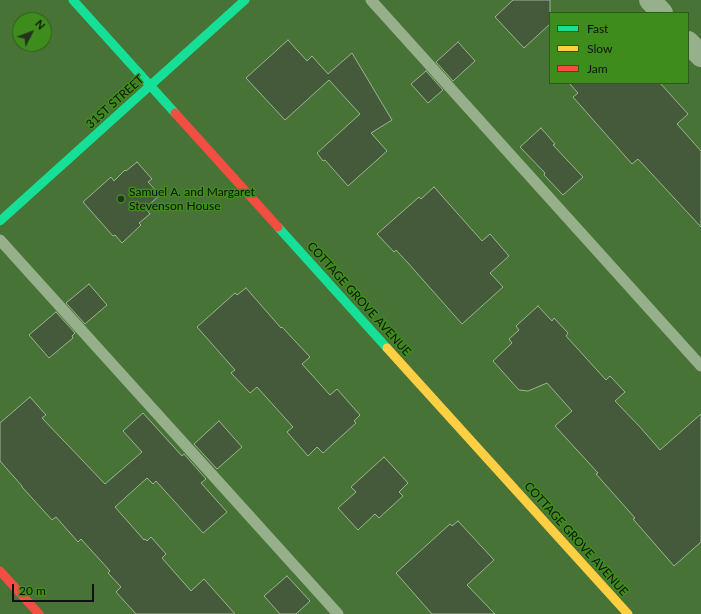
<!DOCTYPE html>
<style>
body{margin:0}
#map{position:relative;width:701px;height:614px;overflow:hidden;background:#487336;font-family:Lato,sans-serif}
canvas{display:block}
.legend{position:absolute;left:549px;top:12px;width:140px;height:72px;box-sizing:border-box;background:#3e8d1c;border:1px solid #2c5b18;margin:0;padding:5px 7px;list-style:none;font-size:12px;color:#111}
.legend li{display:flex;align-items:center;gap:8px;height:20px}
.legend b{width:20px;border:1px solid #2c5b18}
.north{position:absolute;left:12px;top:12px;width:40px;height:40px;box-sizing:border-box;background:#3e8d1c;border:1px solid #2c5b18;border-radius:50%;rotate:48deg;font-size:11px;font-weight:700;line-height:16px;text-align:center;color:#111}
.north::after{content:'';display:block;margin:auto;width:14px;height:18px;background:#24331e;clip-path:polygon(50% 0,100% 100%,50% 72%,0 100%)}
.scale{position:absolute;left:12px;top:584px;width:82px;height:18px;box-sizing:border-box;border:2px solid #111;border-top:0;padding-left:5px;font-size:12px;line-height:14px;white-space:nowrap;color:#111;-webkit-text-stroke:3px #3e8d1c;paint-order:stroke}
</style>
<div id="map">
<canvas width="701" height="614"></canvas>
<ul class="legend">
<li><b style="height:5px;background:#16e098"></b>Fast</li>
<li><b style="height:5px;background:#ffcf43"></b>Slow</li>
<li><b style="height:5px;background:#f24e42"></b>Jam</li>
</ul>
<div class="north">N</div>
<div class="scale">20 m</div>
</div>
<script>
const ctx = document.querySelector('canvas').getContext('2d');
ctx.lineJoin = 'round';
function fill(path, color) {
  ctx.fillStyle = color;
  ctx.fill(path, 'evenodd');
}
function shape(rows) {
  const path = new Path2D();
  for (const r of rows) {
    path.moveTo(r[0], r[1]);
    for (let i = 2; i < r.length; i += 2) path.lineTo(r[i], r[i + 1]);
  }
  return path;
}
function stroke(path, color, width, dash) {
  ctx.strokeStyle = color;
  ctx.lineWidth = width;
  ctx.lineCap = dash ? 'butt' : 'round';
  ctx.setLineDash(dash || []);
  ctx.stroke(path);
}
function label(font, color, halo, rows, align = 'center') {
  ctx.font = font + ' Lato,sans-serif';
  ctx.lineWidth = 3;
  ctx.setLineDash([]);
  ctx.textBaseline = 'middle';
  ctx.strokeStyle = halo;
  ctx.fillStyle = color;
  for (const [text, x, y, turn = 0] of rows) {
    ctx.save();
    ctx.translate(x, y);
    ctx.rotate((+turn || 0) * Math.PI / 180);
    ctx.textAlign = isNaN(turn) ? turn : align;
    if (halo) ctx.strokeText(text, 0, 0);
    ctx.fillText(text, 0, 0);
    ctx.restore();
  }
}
const building = shape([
 [513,0,550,0,550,24,524,48,495,17,513,0],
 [288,40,307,61,312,56,328,74,352,53,392,120,371,133,387,151,348,186,325,160,323,161,317,153,360,114,329,80,285,120,246,78,288,40],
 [458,42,475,61,453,81,436,62,458,42],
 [426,71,443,90,428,103,411,84,426,71],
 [569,83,660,83,688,114,677,124,701,151,701,227,638,159,632,164,573,97,578,93,569,83],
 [541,128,555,144,553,145,583,177,563,195,544,175,545,173,520,147,541,128],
 [137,162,152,179,148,182,160,195,145,208,150,214,139,223,141,225,122,243,115,235,113,236,83,202,111,177,114,181,125,170,126,171,137,162],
 [434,187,482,241,490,234,509,256,490,273,503,287,462,324,408,263,396,250,394,252,377,234,419,197,421,199,434,187],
 [89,284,107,305,85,324,66,303,89,284],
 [246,288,281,328,282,327,310,357,302,364,330,395,337,389,360,415,354,421,356,423,323,453,317,447,308,456,287,432,293,427,257,387,250,393,231,373,235,370,197,327,235,293,237,295,246,288],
 [538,306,552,321,554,318,568,333,566,336,606,380,610,376,625,392,615,401,640,427,660,450,701,414,701,542,674,566,633,519,635,518,596,474,598,473,555,426,572,411,547,383,528,391,519,390,493,361,512,343,509,339,519,330,516,326,538,306],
 [56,312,75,333,72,336,73,338,49,358,29,335,56,312],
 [30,397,46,415,42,418,105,484,142,452,123,431,143,413,182,456,184,454,206,479,201,483,227,512,203,533,156,481,153,484,147,478,115,507,144,540,145,539,147,541,151,537,166,554,162,558,191,591,204,579,235,614,136,614,116,592,121,587,108,573,110,571,81,539,78,542,56,517,52,520,22,487,22,486,0,461,0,423,30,397],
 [219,421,242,447,217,469,194,444,219,421],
 [384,457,408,483,399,492,403,496,379,518,375,514,358,530,338,508,356,492,351,487,384,457],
 [458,521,494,560,467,585,495,614,432,614,396,573,450,524,452,526,458,521],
 [287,576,310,601,296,614,280,614,264,596,287,576]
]);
fill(building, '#445a3a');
stroke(building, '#9cb591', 1);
stroke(shape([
 [371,0,701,366],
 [0,240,338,614]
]), '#95b08a', 11);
stroke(shape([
 [650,0,662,13],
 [688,42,701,56]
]), '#95b08a', 22);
stroke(shape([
 [73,0,175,113],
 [0,221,245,0],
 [278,227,387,348]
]), '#16e098', 9);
stroke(shape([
 [387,348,628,614]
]), '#ffcf43', 9);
stroke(shape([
 [175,113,278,227],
 [0,571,39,614]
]), '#f24e42', 9);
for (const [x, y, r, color] of [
 [121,199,4,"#24331e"]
]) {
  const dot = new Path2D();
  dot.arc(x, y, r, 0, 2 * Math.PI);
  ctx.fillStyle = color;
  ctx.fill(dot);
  stroke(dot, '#3e8d1c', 1.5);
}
label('12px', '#111', '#3e8d1c', [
 ["31ST STREET",115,102,-42],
 ["COTTAGE GROVE AVENUE",359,299,48],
 ["COTTAGE GROVE AVENUE",576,539,48]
]);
label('12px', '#111', '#3e8d1c', [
 ["Samuel A. and Margaret",129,192],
 ["Stevenson House",129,206]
], 'left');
</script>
